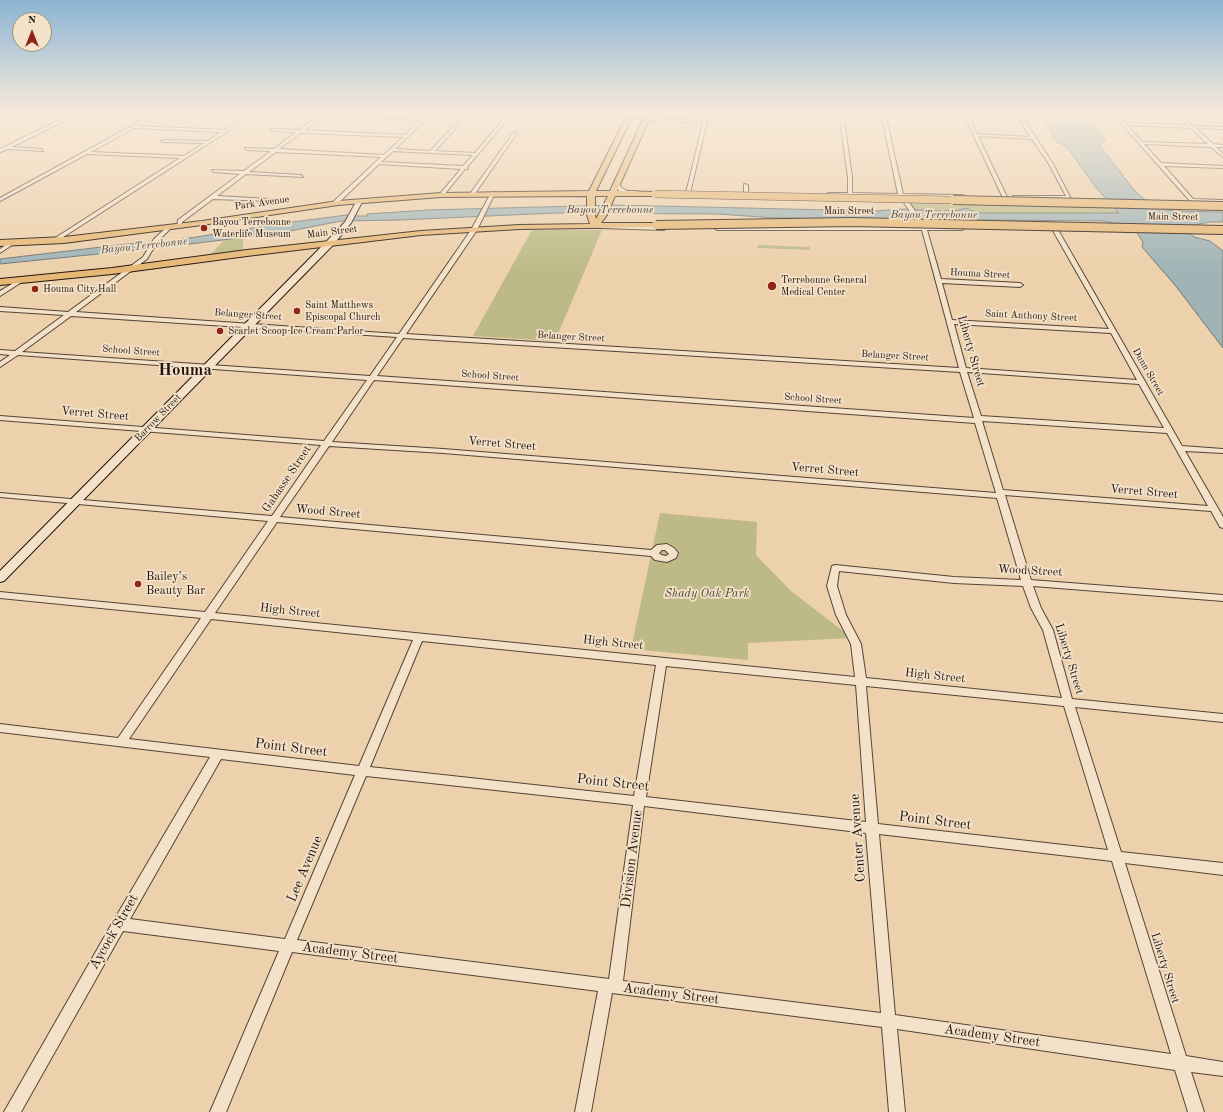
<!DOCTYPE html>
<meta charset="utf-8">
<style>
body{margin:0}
#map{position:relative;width:1223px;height:1112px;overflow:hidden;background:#edd1ac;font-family:"Old Standard TT",serif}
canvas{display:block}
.north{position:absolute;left:12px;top:12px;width:40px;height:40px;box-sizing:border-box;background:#f3e1c9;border:1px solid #9f8f7e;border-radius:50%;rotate:0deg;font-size:11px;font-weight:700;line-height:16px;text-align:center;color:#21150e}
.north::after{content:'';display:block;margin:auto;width:14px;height:18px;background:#8f2418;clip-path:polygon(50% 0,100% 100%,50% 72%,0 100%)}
</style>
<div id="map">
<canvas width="1223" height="1112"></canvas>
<div class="north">N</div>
</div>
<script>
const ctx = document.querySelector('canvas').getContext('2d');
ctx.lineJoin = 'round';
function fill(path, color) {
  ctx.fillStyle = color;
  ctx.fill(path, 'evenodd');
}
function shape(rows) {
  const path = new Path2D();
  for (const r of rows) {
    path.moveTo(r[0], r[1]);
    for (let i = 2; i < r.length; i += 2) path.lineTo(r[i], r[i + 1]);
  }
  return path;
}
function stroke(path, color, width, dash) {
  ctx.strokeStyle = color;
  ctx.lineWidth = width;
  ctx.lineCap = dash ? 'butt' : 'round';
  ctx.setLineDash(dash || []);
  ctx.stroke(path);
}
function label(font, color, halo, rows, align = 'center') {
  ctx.font = font + ' "Old Standard TT",serif';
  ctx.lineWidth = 3.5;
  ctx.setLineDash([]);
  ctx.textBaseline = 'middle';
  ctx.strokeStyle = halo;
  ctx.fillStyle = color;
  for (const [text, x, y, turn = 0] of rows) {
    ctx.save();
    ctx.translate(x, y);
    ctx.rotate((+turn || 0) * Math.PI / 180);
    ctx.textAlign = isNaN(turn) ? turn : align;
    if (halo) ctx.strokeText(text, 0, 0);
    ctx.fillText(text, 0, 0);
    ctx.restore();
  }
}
fill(shape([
 [904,199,1111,204,1120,213,977,213,966,208,956,211,953,210,945,211,948,213,945,213,940,211,912,210],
 [532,230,602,230,555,341,473,336],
 [243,238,243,251,210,255,224,240],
 [758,245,810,247,810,250,758,248],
 [660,513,757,522,756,555,791,591,852,638,748,643,748,660,631,649]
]), '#bdba87');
const water = shape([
 [1036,113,1087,113,1105,140,1100,146,1134,190,1154,208,1176,211,1223,212,1223,222,1210,222,1184,227,1194,237,1210,241,1223,251,1223,348,1175,285,1142,247,1143,242,1135,230,1105,221,878,219,775,218,718,214,556,213,399,220,341,221,280,233,157,248,0,264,0,259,127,244,164,242,285,223,347,215,346,216,367,216,367,214,428,210,614,205,876,211,903,209,940,211,945,213,947,213,944,211,953,210,956,211,966,208,977,213,1119,213,1097,189,1067,147,1054,140,1047,124,1036,113]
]);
fill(water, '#a0b4b6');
stroke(water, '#6d7473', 1);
const minor = shape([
 [11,113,17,113,0,121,0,118,11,113],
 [73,113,79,113,12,147,41,149,43,151,8,149,0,152,0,149,73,113],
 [155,113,161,113,138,126,225,130,251,113,256,113,57,241,52,240,180,158,87,154,0,201,0,198,155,113],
 [134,128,221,132,208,141,163,140,161,141,163,142,204,143,184,156,91,152,134,128],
 [291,113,328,113,424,118,428,113,433,113,395,149,430,151,458,122,459,124,435,151,475,153,509,113,513,113,467,167,468,169,465,169,443,196,439,195,461,169,379,164,336,205,332,205,332,203,381,157,276,152,249,172,301,175,303,177,246,174,217,196,269,199,271,200,271,201,213,199,182,222,181,227,177,227,178,220,240,174,214,172,212,170,244,171,271,151,247,150,245,148,274,149,296,132,272,131,271,129,300,130,319,115,291,113],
 [324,116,421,120,405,135,305,130,324,116],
 [301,133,403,137,384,155,279,149,301,133],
 [393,151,431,153,473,155,463,166,381,162,393,151],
 [587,113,622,113,632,115,630,116,587,113],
 [705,113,709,113,690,193,688,194,686,193,703,123,627,118,629,117,703,121,705,113],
 [839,113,843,113,852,177,852,193,898,194,881,113,885,113,903,194,962,195,964,196,962,197,905,197,926,226,962,226,965,228,962,230,927,230,941,279,1020,283,1023,285,1020,287,942,283,952,320,1109,329,1052,229,1057,228,1182,446,1223,449,1223,453,1185,451,1223,517,1223,528,1220,527,1211,511,1005,495,1031,580,1223,595,1223,601,1033,586,1041,608,1053,630,1072,699,1223,714,1223,722,1075,707,1121,852,1223,863,1223,875,1125,863,1186,1056,1223,1062,1223,1076,1191,1072,1204,1112,1188,1112,1175,1070,897,1029,905,1112,889,1112,882,1027,612,993,591,1112,575,1112,598,991,292,952,226,1112,210,1112,279,951,123,931,21,1112,4,1112,114,920,210,757,0,732,0,724,118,738,201,618,0,598,0,592,205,612,268,521,0,497,0,493,272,516,321,445,0,420,0,416,324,441,367,380,18,355,0,367,0,362,10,355,0,354,0,350,15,351,64,315,0,311,0,307,68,312,143,257,154,239,169,225,172,227,158,241,147,259,76,312,399,334,471,230,491,193,493,192,495,193,477,230,406,334,959,368,922,230,717,230,714,228,717,226,920,226,900,197,827,195,827,194,829,193,848,193,848,177,839,113],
 [71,316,397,337,370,376,22,352,71,316],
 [954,324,1111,333,1137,380,966,368,954,324],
 [403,338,960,372,974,418,377,376,403,338],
 [967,372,1139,384,1164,428,981,416,967,372],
 [374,380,975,423,996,493,443,449,332,442,374,380],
 [982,421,1167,433,1208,506,1003,490,982,421],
 [329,446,443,453,997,498,1021,580,954,577,835,565,832,566,827,586,836,615,851,644,855,677,215,613,277,522,651,556,655,560,667,562,676,558,678,553,674,548,667,544,657,545,651,550,280,517,329,446],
 [662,550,665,550,669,554,666,556,661,555,659,553,662,550],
 [839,571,954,583,1023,586,1031,608,1043,630,1062,698,866,678,861,644,846,615,837,586,839,571],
 [211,619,413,640,359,766,129,739,211,619],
 [422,641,656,665,634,796,370,767,422,641],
 [666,666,856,685,866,822,646,797,666,666],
 [866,686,1064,706,1108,850,878,824,866,686],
 [221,759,355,775,285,939,130,919,221,759],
 [366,776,633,805,609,979,297,940,366,776],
 [644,806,866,833,881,1013,623,981,644,806],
 [879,834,1112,861,1171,1054,895,1015,879,834],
 [963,113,967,113,977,134,1030,137,1016,113,1020,113,1053,164,1071,199,1013,198,1013,196,1066,196,1049,164,1032,139,978,136,1007,197,1003,198,963,113],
 [1112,113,1117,113,1125,123,1188,125,1175,113,1180,113,1193,126,1223,127,1223,129,1196,128,1213,144,1223,145,1223,147,1216,147,1223,154,1223,157,1211,147,1144,144,1161,163,1223,166,1223,168,1164,166,1193,199,1223,200,1223,202,1190,201,1112,113],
 [1127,125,1191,128,1208,144,1142,142,1127,125],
 [514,132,517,133,474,195,470,195,470,194,514,132],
 [615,184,619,184,622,188,627,191,636,191,638,192,636,193,624,193,618,190,615,184],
 [744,184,748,185,748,193,746,194,744,193,744,184],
 [601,225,664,226,667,228,664,230,599,228,599,226,601,225],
 [10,242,15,243,0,253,0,249,10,242],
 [20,279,25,280,0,296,0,291,20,279]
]);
const secondary = shape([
 [359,200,362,202,351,223,333,245,4,581,0,582,0,571,327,241,345,222,356,202,359,200]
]);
const primary = shape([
 [628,113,634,113,596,191,610,191,646,113,652,113,617,191,655,192,659,194,655,196,615,196,607,215,601,223,656,223,660,225,659,227,519,229,421,235,247,256,112,274,0,285,0,279,112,268,247,250,421,231,519,225,590,224,587,215,587,196,441,197,338,205,202,225,64,243,0,246,0,240,64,237,202,221,338,201,441,193,589,191,628,113],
 [595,196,608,196,596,219,595,215,595,196]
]);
stroke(minor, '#544436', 2);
stroke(secondary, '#21150e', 2);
stroke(primary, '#21150e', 2);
fill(minor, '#f3e1c9');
fill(secondary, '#f3e1c9');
fill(primary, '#e6b876');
const primaryBridgeFar1 = shape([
 [655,194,1001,201]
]);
const primaryBridge = shape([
 [953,200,1223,206],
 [656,225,851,222,1223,230]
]);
stroke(primaryBridgeFar1, '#21150e', 8, []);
stroke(primaryBridge, '#21150e', 10, []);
stroke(primaryBridgeFar1, '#e6b876', 7);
stroke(primaryBridge, '#e6b876', 8);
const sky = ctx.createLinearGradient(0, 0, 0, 269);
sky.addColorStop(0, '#8bb4d4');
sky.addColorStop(0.42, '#f7eada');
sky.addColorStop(1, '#f7eada00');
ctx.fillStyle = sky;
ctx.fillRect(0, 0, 1223, 269);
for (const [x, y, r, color] of [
 [204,228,4,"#8f2418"],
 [772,286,5,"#8f2418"],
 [35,289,4,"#8f2418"],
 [297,311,4,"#8f2418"],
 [220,331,4,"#8f2418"],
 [138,584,4,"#8f2418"]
]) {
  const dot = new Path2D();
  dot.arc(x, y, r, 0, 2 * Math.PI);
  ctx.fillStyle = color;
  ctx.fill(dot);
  stroke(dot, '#f3e1c9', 1.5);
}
label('10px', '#21150e', '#f3e1c9', [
 ["Park Avenue",262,203,-8],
 ["Main Street",849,211],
 ["Main Street",1173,217,1],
 ["Main Street",332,232,-7],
 ["Houma Street",980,274,3],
 ["Belanger Street",248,315,4],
 ["Saint Anthony Street",1031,316,3],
 ["Belanger Street",571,337,3],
 ["School Street",131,351,4],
 ["Belanger Street",895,356,3],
 ["Dunn Street",1148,372,60],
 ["School Street",490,376,4],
 ["School Street",813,399,4],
 ["Barrow Street",158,418,-46]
]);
label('10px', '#21150e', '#f3e1c9', [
 ["Bayou Terrebonne",212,222],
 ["Waterlife Museum",212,234],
 ["Terrebonne General",781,280],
 ["Medical Center",781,292],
 ["Houma City Hall",43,289],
 ["Saint Matthews",305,305],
 ["Episcopal Church",305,317],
 ["Scarlet Scoop Ice Cream Parlor",228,331]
], 'left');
label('italic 11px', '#4d4d49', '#f3e1c9', [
 ["Bayou Terrebonne",610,210],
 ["Bayou Terrebonne",934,215],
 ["Bayou Terrebonne",144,246,-6]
]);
label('12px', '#21150e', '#f3e1c9', [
 ["Liberty Street",971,351,74],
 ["Verret Street",95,414,5],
 ["Verret Street",502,444,5],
 ["Verret Street",825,470,5],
 ["Gabasse Street",287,479,-56],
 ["Verret Street",1144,492,5],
 ["Wood Street",328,512,5],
 ["Wood Street",1030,571,3],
 ["High Street",290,611,6],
 ["High Street",613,643,6],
 ["Liberty Street",1069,659,73],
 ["High Street",935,676,6],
 ["Liberty Street",1165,968,73]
]);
label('12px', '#21150e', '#f3e1c9', [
 ["Bailey’s",146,577],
 ["Beauty Bar",146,591]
], 'left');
label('italic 12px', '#504732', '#f3e1c9', [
 ["Shady Oak Park",707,594]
]);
label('14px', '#21150e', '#f3e1c9', [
 ["Point Street",291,748,7],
 ["Point Street",613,783,6],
 ["Point Street",935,821,7],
 ["Center Avenue",858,838,-94],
 ["Division Avenue",632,859,-83],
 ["Lee Avenue",305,869,-67],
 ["Aycock Street",114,932,-60],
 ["Academy Street",350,953,7],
 ["Academy Street",671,994,7],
 ["Academy Street",992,1036,8]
]);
label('bold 17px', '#21150e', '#f3e1c9', [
 ["Houma",185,371]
]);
</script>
